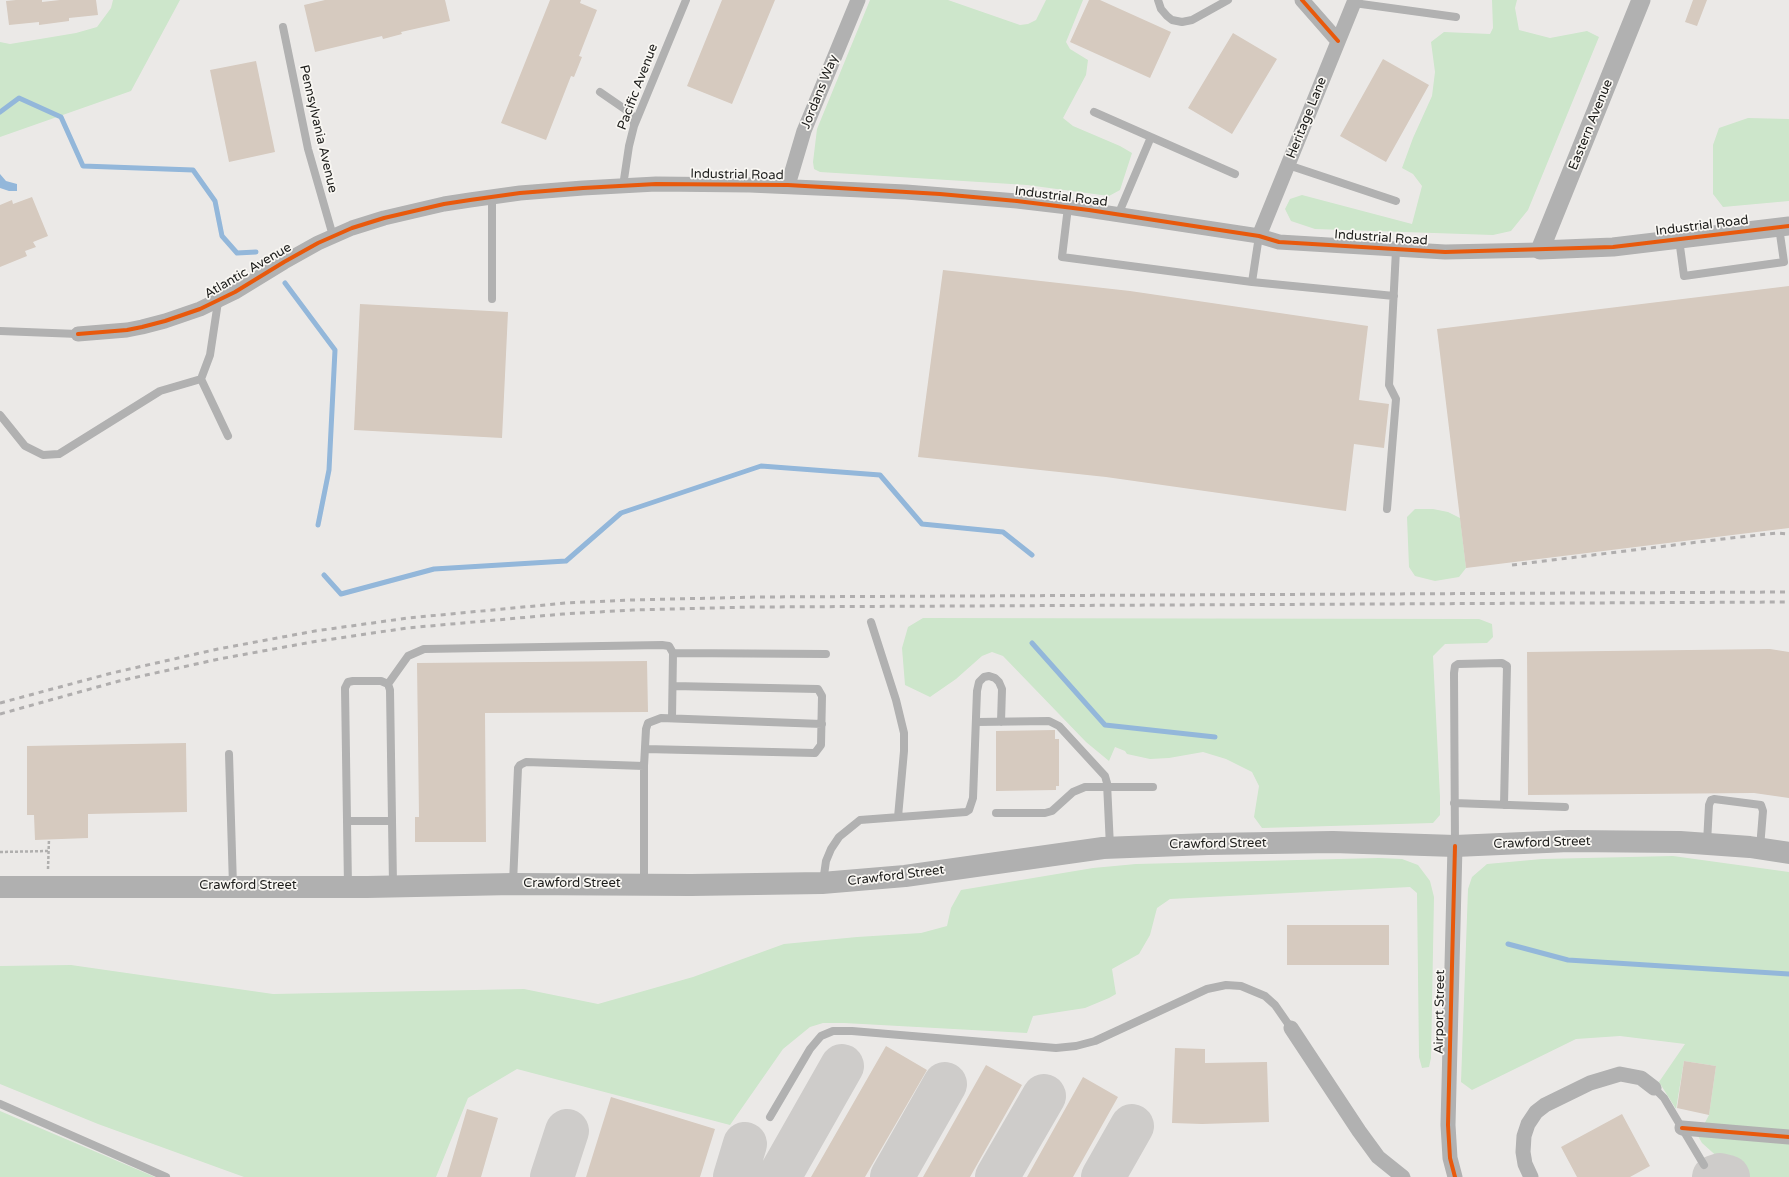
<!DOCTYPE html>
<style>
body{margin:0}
canvas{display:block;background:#ebe9e7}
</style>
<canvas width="1789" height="1177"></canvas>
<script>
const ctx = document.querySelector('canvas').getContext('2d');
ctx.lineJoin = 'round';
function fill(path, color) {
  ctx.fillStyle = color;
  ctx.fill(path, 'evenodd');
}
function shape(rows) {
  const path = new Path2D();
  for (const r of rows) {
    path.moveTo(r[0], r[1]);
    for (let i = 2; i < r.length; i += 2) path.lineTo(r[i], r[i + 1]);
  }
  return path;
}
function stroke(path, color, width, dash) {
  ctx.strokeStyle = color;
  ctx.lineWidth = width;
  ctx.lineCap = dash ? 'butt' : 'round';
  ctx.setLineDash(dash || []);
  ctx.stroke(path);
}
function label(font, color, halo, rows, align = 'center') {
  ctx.font = font + ' "Varela Round",sans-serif';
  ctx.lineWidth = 3.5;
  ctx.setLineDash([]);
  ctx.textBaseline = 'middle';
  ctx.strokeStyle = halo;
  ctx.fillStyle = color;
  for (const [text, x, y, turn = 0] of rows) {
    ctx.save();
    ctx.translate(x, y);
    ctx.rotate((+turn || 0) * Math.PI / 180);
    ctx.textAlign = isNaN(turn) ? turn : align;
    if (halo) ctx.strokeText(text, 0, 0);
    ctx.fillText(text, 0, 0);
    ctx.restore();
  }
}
fill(shape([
 [113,0,180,0,131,91,0,137,0,42,10,44,76,33,97,27,111,8],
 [870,0,948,0,1020,25,1028,24,1036,20,1046,0,1083,0,1066,42,1070,49,1088,60,1086,75,1063,118,1073,126,1120,146,1132,153,1120,190,1109,196,1027,185,820,172,814,169,813,162,817,129],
 [1492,0,1517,0,1515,8,1519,30,1550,38,1587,31,1599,37,1528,210,1511,231,1493,235,1315,229,1291,221,1285,209,1290,199,1302,195,1412,224,1422,186,1413,174,1402,168,1413,138,1432,96,1435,72,1431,42,1444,32,1490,34,1493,28],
 [1748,118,1789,119,1789,201,1723,207,1713,194,1713,145,1719,128],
 [1415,509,1433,509,1448,512,1460,518,1466,568,1459,577,1435,581,1415,576,1409,567,1407,517],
 [923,618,1479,619,1492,624,1493,637,1487,643,1445,644,1433,656,1440,797,1440,815,1433,823,1262,828,1254,817,1259,786,1252,772,1226,759,1203,752,1169,758,1150,759,1127,754,1125,751,1115,747,1109,761,1086,742,1003,656,992,652,982,656,956,679,930,697,905,685,902,648,908,627],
 [1673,856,1789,872,1789,1177,1740,1177,1702,1143,1698,1136,1709,1115,1716,1066,1684,1061,1676,1109,1659,1082,1685,1044,1620,1036,1576,1039,1472,1090,1461,1082,1468,889,1472,877,1487,864,1542,859],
 [1379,858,1402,859,1418,865,1430,881,1434,897,1431,1058,1429,1067,1422,1068,1419,1057,1417,893,1410,887,1170,899,1157,908,1150,935,1139,954,1112,969,1116,994,1109,998,1085,1008,1033,1016,1027,1033,844,1023,823,1023,810,1027,783,1049,730,1125,517,1069,468,1098,436,1177,244,1177,98,1124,0,1084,0,966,71,965,273,994,524,989,598,1004,693,977,784,944,857,937,921,933,947,926,951,908,961,890,1093,868,1136,864],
 [0,1111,155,1177,0,1177]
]), '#cde6cb');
fill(shape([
 [0,174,6,181,17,184,17,191,9,191,0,188]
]), '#93b7da');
stroke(shape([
 [0,112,19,98,61,117,83,166,193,170,215,201,222,236,237,253,256,252],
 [285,283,335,350,329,470,318,525],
 [324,575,341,594,434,569,566,561,621,513,761,466,880,475,922,524,1003,532,1032,555],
 [1032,643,1105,725,1215,737],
 [1508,944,1568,960,1789,974]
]), '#93b7da', 5);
stroke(shape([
 [552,1177,567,1131],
 [735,1177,745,1144],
 [779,1177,842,1066],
 [892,1177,945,1084],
 [997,1177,1044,1096],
 [1103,1177,1132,1126],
 [1714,1177,1720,1175,1728,1177]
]), '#ceccca', 44);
fill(shape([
 [16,0,42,0,42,2,60,0,96,0,98,15,69,18,69,21,39,25,39,22,9,25,6,1],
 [325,0,445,0,450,21,401,32,402,34,383,39,382,36,315,52,304,5],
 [550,0,581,0,580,3,597,10,579,56,582,57,574,77,571,76,546,140,501,123],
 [722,0,775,0,732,104,687,86],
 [1089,0,1100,0,1171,32,1150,78,1070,42],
 [1693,0,1707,0,1697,26,1685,22],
 [1233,33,1277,59,1232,134,1188,108],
 [1383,59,1429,85,1386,162,1340,136],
 [256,61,275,152,229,162,210,70],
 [32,197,48,236,33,242,36,247,25,251,27,256,0,267,0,205,12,200,13,204],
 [943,270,1130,291,1368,326,1359,400,1389,404,1384,448,1354,444,1346,511,1106,477,918,457],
 [1789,286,1789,528,1466,568,1437,329],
 [360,304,508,312,502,438,354,430],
 [1770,649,1789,652,1789,798,1754,793,1528,795,1527,652],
 [647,661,648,712,485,713,486,842,415,842,415,817,419,817,417,663],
 [1055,730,1055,739,1059,739,1059,786,1056,786,1056,790,996,791,996,731],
 [186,743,187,812,88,814,88,838,35,840,34,815,27,815,27,746],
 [1287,925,1389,925,1389,965,1287,965],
 [886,1046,927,1070,865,1177,811,1177],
 [1175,1048,1205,1049,1205,1063,1267,1062,1269,1122,1202,1124,1172,1123],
 [1684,1061,1716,1066,1709,1115,1677,1108],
 [986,1065,1022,1085,970,1177,923,1177],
 [1083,1077,1118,1097,1073,1177,1027,1177],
 [611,1097,715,1129,700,1177,586,1177],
 [467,1109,498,1118,481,1177,447,1177],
 [1622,1114,1650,1166,1630,1177,1577,1177,1561,1147]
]), '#d6cabf');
stroke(shape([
 [0,852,49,851],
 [48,869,49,839]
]), '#b0afae', 2.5, [3, 2]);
stroke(shape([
 [1158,0,1161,9,1167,16,1172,20,1182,22,1192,20,1228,0],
 [1354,3,1456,17],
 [283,27,308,149,333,236],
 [600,92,629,112,633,117,634,125],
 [1094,112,1235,174],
 [1288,165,1396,201],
 [623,186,629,146,634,126,686,0],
 [1068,207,1062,257,1252,282,1259,236],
 [1118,215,1151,137],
 [1679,239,1684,276,1784,262,1779,227],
 [1252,282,1394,296],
 [492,299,492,197],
 [218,302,210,355,201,379,228,436],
 [0,331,78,334],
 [0,415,25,446,43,455,59,454,160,391,201,379],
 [1387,509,1396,399,1389,385,1396,250],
 [871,622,896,700,904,733,904,751,898,817],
 [673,653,826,654],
 [388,684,408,656,424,649,662,645,669,646,673,653,672,718],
 [977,722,1049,721,1059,726,1105,776,1107,783,1110,847],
 [645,749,815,753,821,745,822,696,818,689,673,686],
 [229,754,233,886],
 [1454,803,1565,807],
 [996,813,1045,813,1052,811,1073,792,1085,787,1153,787],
 [347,821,392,821],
 [1707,843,1709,805,1711,800,1714,799,1761,805,1763,811,1760,848],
 [1455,846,1454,673,1455,666,1458,664,1502,663,1507,666,1504,805],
 [823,882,826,861,831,849,839,837,860,820,966,812,969,810,973,798,977,691,979,682,984,677,989,676,995,678,999,682,1002,689,1001,722],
 [513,883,518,768,520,765,526,762,644,766],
 [644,883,644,766,646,729,648,723,661,718,822,724],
 [348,887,345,688,348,682,353,681,381,681,388,684,390,690,393,885],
 [1654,1088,1664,1098,1704,1165],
 [0,1104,166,1177],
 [770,1117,810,1049,821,1036,833,1031,852,1031,1056,1048,1076,1046,1095,1041,1207,989,1226,985,1241,986,1265,996,1275,1005,1291,1028]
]), '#b1b1b1', 8);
stroke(shape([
 [1302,0,1338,41],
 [788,185,804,131,858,0],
 [1259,236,1355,0],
 [78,334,127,330,142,327,165,321,200,309,235,292,284,262,318,243,352,228,384,218,444,204,470,200,520,193,583,188,656,184,750,185,906,192,1017,201,1068,207,1259,236,1279,242,1445,252,1540,250],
 [1291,1028,1359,1131,1378,1157,1403,1177],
 [1682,1128,1789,1137],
 [1455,1177,1450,1158,1448,1125,1455,846],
 [1531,1177,1525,1164,1523,1152,1524,1136,1528,1124,1536,1112,1545,1105,1590,1083,1620,1074,1641,1078,1654,1088]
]), '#b1b1b1', 15);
stroke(shape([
 [1641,0,1540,250,1613,247,1789,226]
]), '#b1b1b1', 19);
stroke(shape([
 [0,887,367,887,513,884,691,885,822,883,905,876,1103,848,1208,844,1333,842,1455,846,1569,841,1680,842,1750,847,1789,853]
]), '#b0b0b0', 22);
stroke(shape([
 [1512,565,1731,538,1777,533,1789,534],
 [0,703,112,673,218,649,315,631,408,618,566,603,631,600,759,597,1789,592],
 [0,714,119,681,219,659,312,642,407,628,563,614,633,610,754,607,1789,602]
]), '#b0aeae', 3, [5, 5]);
stroke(shape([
 [1302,0,1338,41],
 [78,334,127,330,142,327,165,321,200,309,235,292,284,262,318,243,352,228,384,218,444,204,470,200,520,193,583,188,656,184,788,185,940,194,1017,201,1089,210,1259,236,1279,242,1445,252,1613,247,1789,226],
 [1682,1128,1789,1137],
 [1455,1177,1450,1158,1448,1125,1455,846]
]), '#e8590c', 4);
label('13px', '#1c1c1a', '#f9f7f3', [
 ["Pacific Avenue",638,87,-69],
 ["Jordans Way",820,92,-68],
 ["Heritage Lane",1307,118,-68],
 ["Eastern Avenue",1591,125,-68],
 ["Pennsylvania Avenue",318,129,77],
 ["Industrial Road",737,175,1],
 ["Industrial Road",1061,197,7],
 ["Industrial Road",1702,226,-7],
 ["Industrial Road",1381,238,4],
 ["Atlantic Avenue",248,271,-30],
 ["Crawford Street",1542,843,-2],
 ["Crawford Street",1218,844,-1],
 ["Crawford Street",896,876,-7],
 ["Crawford Street",572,884],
 ["Crawford Street",248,886],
 ["Airport Street",1440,1012,-89]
]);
</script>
